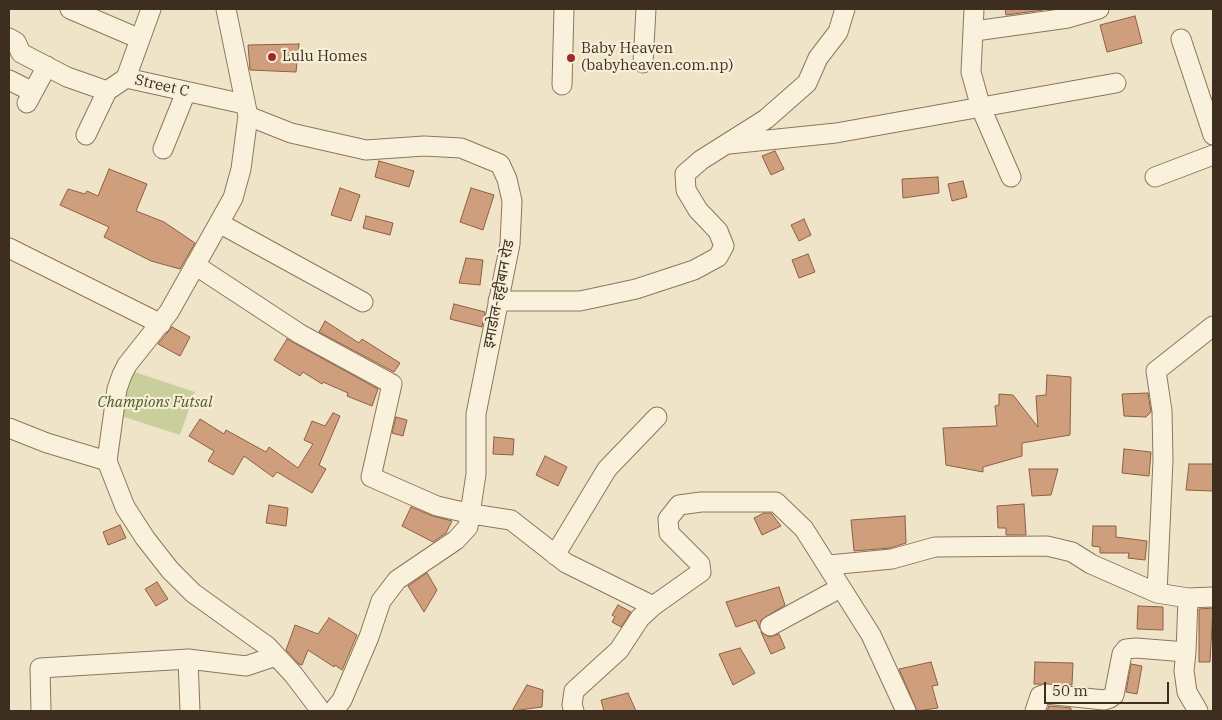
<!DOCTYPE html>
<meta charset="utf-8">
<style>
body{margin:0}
#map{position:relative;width:1222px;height:720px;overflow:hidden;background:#f0e4c8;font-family:"IBM Plex Serif",serif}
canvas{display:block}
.frame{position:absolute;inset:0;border:10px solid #3d2e20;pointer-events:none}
.scale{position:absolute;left:1044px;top:682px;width:125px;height:22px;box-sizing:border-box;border:2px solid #3d2e20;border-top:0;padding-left:6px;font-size:15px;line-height:18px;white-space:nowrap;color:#3d2e20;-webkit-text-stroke:4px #f7eed8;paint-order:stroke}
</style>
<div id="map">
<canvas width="1222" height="720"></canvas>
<div class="frame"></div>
<div class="scale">50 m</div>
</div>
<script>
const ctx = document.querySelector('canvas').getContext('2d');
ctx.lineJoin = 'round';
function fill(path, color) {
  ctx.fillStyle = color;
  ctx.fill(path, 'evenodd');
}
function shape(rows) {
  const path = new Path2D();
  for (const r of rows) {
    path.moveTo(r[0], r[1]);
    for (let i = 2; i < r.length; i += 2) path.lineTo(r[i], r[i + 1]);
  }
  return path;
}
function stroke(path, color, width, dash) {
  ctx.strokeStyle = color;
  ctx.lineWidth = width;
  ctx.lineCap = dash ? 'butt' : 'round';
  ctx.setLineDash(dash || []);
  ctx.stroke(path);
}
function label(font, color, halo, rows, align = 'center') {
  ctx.font = font + ' "IBM Plex Serif","Noto Sans Devanagari",serif';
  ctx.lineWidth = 4.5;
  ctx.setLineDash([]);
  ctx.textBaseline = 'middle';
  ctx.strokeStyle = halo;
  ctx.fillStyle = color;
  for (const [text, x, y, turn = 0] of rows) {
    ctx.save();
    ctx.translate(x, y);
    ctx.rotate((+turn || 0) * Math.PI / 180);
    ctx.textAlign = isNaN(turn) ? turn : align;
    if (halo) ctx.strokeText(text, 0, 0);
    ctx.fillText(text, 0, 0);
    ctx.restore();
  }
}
fill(shape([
 [129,370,195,392,180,435,115,414]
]), '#c9cf9b');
const building = shape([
 [1005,9,1043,9,1043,10,1006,15,1005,9],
 [1135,16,1142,43,1107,52,1100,25,1135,16],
 [299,44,296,72,250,70,248,45,299,44],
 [775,151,784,169,771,175,762,156,775,151],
 [379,161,414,171,409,187,375,177,379,161],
 [109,169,147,184,136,211,164,222,195,243,180,269,151,261,104,237,109,227,60,205,68,189,85,194,87,191,98,196,109,169],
 [938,177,939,193,903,198,902,179,938,177],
 [963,181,967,197,952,201,948,184,963,181],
 [340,188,360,195,351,221,331,215,340,188],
 [471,188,494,195,483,230,460,222,471,188],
 [366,216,393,223,390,235,363,228,366,216],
 [804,219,811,235,799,241,791,225,804,219],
 [808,254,815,272,799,278,792,260,808,254],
 [466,258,483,260,480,285,459,283,466,258],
 [454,304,485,312,482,327,450,319,454,304],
 [325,321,359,343,362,339,400,363,394,372,319,332,325,321],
 [172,327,190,337,180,356,158,344,172,327],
 [287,339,378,389,372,406,347,396,348,393,323,382,322,384,303,372,300,376,274,360,287,339],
 [1047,375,1071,377,1070,435,1022,443,1022,456,983,467,983,472,946,465,943,428,997,426,995,406,999,405,999,394,1013,395,1038,427,1036,396,1046,395,1047,375],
 [1148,393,1151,412,1146,417,1124,416,1122,394,1148,393],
 [333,413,340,416,319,465,326,469,312,493,277,472,273,477,244,456,233,475,208,461,214,451,189,436,200,419,224,434,226,430,266,452,269,447,298,468,313,444,304,440,312,421,325,426,333,413],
 [396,417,407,420,403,436,392,433,396,417],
 [494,437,514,439,513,455,493,454,494,437],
 [1124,449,1151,452,1149,476,1122,473,1124,449],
 [545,456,567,467,558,486,536,475,545,456],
 [1189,464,1213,464,1213,491,1186,490,1189,464],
 [1029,469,1058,469,1051,495,1032,496,1029,469],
 [1024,504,1026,535,1006,535,1006,528,998,528,997,506,1024,504],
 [269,505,288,508,286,526,266,523,269,505],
 [411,507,433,516,452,521,446,533,433,542,402,526,411,507],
 [764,513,771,513,781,526,762,535,754,518,764,513],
 [905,516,906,543,890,548,854,551,851,520,905,516],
 [120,525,126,538,108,545,103,532,120,525],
 [1093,526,1116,526,1116,537,1147,541,1145,560,1128,558,1129,553,1100,553,1100,547,1092,546,1093,526],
 [427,573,437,590,424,612,408,586,427,573],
 [157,582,168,599,156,606,145,589,157,582],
 [779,587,785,605,761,620,760,629,756,620,736,627,726,602,779,587],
 [618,605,631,612,621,627,612,622,615,617,612,615,618,605],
 [1138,606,1163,607,1163,630,1137,629,1138,606],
 [1213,608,1210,662,1199,662,1199,609,1213,608],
 [329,618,357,635,343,668,342,670,335,665,334,667,308,650,302,665,299,664,286,650,295,625,318,634,329,618],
 [761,632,769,637,779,634,785,648,771,654,761,632],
 [740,648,755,673,733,685,719,654,740,648],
 [931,662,938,685,932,686,938,708,917,711,899,669,931,662],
 [1035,662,1073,663,1072,685,1034,684,1035,662],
 [1131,664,1142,666,1137,694,1126,692,1131,664],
 [527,685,543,690,542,707,512,711,527,685],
 [628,693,636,711,604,711,601,700,628,693],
 [1049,706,1071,708,1071,711,1047,711,1049,706]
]);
fill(building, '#cf9f7d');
stroke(building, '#8d5f41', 1);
const minor = shape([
 [70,9,140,39],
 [226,9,248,116,291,133,366,150,424,146,461,148,500,164,507,179,512,201,510,244,476,414,476,474,468,527,456,540,397,580,381,601,369,637,342,700,333,711],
 [974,9,971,72,981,108,1011,177],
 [975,31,1068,18,1099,9],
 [9,38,16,42,21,53,67,77,107,91,126,78,244,104],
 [1181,39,1213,135],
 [643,63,646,9],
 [126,78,151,9],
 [9,80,33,92],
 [562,85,564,9],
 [27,103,47,66],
 [86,135,107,91],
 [729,144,836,133,1116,83],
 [163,149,186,92],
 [1155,177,1213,155],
 [219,223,363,302],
 [9,248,161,324],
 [195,265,300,334,392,384,371,477,437,506,472,514,511,520,566,563,653,606],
 [498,301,580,301,636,289,694,270,718,257,724,246,718,231,698,210,686,190,685,174,701,160,766,119,807,83,818,58,838,32,845,9],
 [9,428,47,443,107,461],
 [107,461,117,389,122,375,127,365,169,312,233,198,241,169,248,116],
 [107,461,125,507,145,538,170,570,193,593,267,646,293,674,318,707,319,711],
 [555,555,607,469,657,417],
 [829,565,892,559,935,547,1047,546,1072,552,1091,564,1157,593,1188,598,1213,597],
 [1157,593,1163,460,1162,411,1156,371,1213,326],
 [770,626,840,588],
 [1186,652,1188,598],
 [41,711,40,668,188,659],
 [190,711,188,659,246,666,276,656],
 [574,711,572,705,574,691,619,650,640,618,653,606,701,572,700,564,669,533,668,519,679,505,701,502,776,502,804,529,871,635,906,711],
 [1035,711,1040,696,1046,694,1104,700,1110,698,1114,695,1122,654,1126,649,1136,648,1186,652,1184,671,1187,692,1198,711]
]);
stroke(minor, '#8d765c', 21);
stroke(minor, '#faf1dc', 19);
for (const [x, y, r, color] of [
 [272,57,5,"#9e2a2b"],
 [571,58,5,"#9e2a2b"]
]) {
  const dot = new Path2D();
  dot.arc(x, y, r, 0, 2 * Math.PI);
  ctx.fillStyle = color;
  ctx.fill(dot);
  stroke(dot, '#f7eed8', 2);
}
label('15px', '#3d2e20', '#f7eed8', [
 ["Baby Heaven",581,49],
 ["(babyheaven.com.np)",581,66],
 ["Lulu Homes",282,57]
], 'left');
label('15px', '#3d2e20', '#f7eed8', [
 ["Street C",162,86,13],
 ["इमाडोल-हट्टीबान रोड",499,294,-79]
]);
label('italic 15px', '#4d5a26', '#f7eed8', [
 ["Champions Futsal",155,403]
]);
</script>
